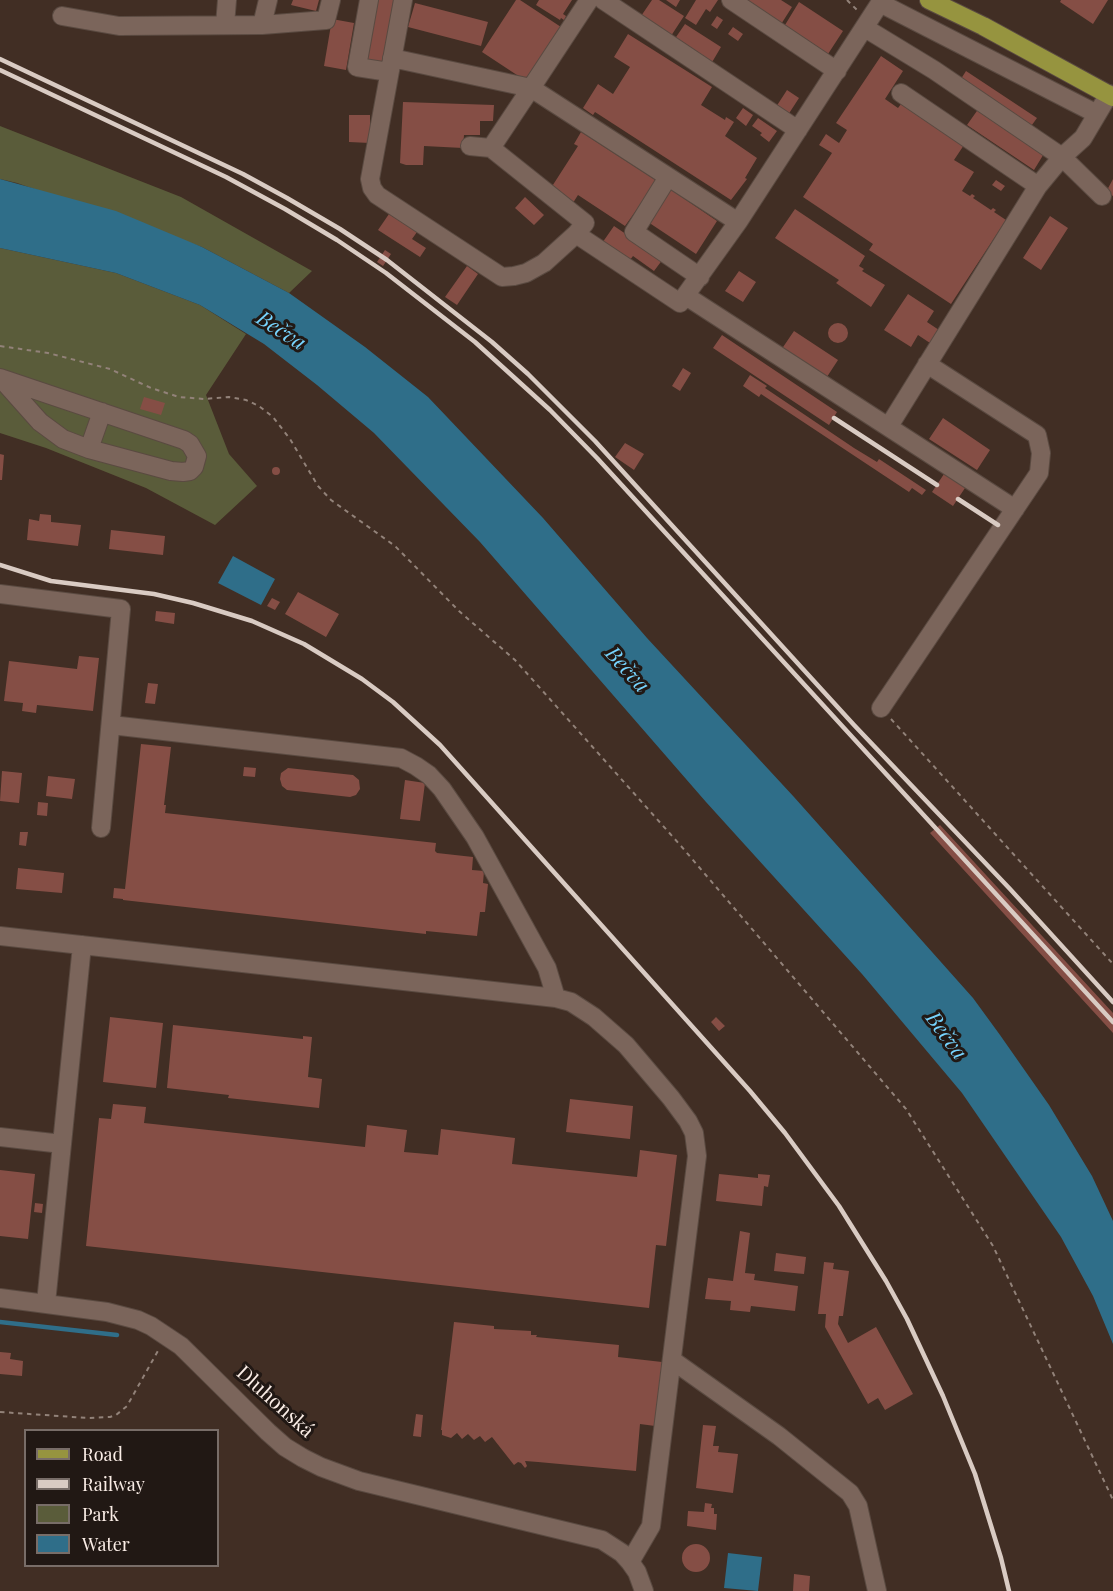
<!DOCTYPE html>
<meta charset="utf-8">
<style>
body{margin:0}
#map{position:relative;width:1113px;height:1591px;overflow:hidden;background:#412e24;font-family:"Playfair Display",serif}
canvas{display:block}
.legend{position:absolute;left:24px;top:1429px;width:195px;height:138px;box-sizing:border-box;background:#211814;border:2px solid #786d68;margin:0;padding:8px 10px;list-style:none;font-size:18px;color:#faede6}
.legend li{display:flex;align-items:center;gap:12px;height:30px}
.legend b{width:30px;border:2px solid #786d68}
</style>
<div id="map">
<canvas width="1113" height="1591"></canvas>
<ul class="legend">
<li><b style="height:8px;background:#96943f"></b>Road</li>
<li><b style="height:8px;background:#d9cbc3"></b>Railway</li>
<li><b style="height:16px;background:#5a5c3a"></b>Park</li>
<li><b style="height:16px;background:#2f6e89"></b>Water</li>
</ul>
</div>
<script>
const ctx = document.querySelector('canvas').getContext('2d');
ctx.lineJoin = 'round';
function fill(path, color) {
  ctx.fillStyle = color;
  ctx.fill(path, 'evenodd');
}
function shape(rows) {
  const path = new Path2D();
  for (const r of rows) {
    if (r.length === 3) {
      path.moveTo(r[0] + r[2], r[1]);
      path.arc(r[0], r[1], r[2], 0, 2 * Math.PI);
      continue;
    }
    path.moveTo(r[0], r[1]);
    for (let i = 2; i < r.length; i += 2) path.lineTo(r[i], r[i + 1]);
  }
  return path;
}
function stroke(path, color, width, dash) {
  ctx.strokeStyle = color;
  ctx.lineWidth = width;
  ctx.lineCap = dash ? 'butt' : 'round';
  ctx.setLineDash(dash || []);
  ctx.stroke(path);
}
function label(font, color, halo, rows, align = 'center') {
  ctx.font = font + ' "Playfair Display",serif';
  ctx.lineWidth = 6;
  ctx.setLineDash([]);
  ctx.textBaseline = 'middle';
  ctx.strokeStyle = halo;
  ctx.fillStyle = color;
  for (const [text, x, y, turn = 0] of rows) {
    ctx.save();
    ctx.translate(x, y);
    ctx.rotate((+turn || 0) * Math.PI / 180);
    ctx.textAlign = isNaN(turn) ? turn : align;
    if (halo) ctx.strokeText(text, 0, 0);
    ctx.fillText(text, 0, 0);
    ctx.restore();
  }
}
fill(shape([
 [0,126,181,197,312,271,289,293,202,247,17,183,0,179],
 [0,248,116,273,200,305,246,334,206,395,229,454,257,486,215,525,146,488,46,448,0,433]
]), '#5a5c3a');
fill(shape([
 [0,179,116,211,202,247,289,293,365,347,428,397,543,518,647,638,794,797,973,998,1000,1035,1049,1105,1092,1176,1113,1221,1113,1344,1093,1296,1061,1237,962,1093,862,974,706,802,480,542,374,433,317,385,264,344,200,305,116,273,0,248],
 [233,556,275,579,261,605,218,583],
 [728,1553,762,1557,758,1591,724,1588]
]), '#2f6e89');
stroke(shape([
 [0,1322,117,1335]
]), '#2f6e89', 4.5);
fill(shape([
 [293,0,319,0,316,11,291,5],
 [372,0,394,0,382,65,362,62],
 [516,0,520,0,561,27,526,81,482,52],
 [539,0,572,0,563,14,566,16,564,20,561,18,560,20,536,5],
 [652,0,659,0,684,16,669,39,639,19],
 [666,0,680,0,676,7],
 [696,0,718,0,710,12,706,9,696,25,685,18],
 [734,0,781,0,792,7,778,29],
 [1061,0,1108,0,1093,24,1060,2],
 [799,2,843,31,828,54,785,25],
 [415,3,488,22,481,46,408,27],
 [717,16,723,20,717,29,711,25],
 [332,19,354,23,346,70,324,66],
 [685,24,721,47,711,64,674,40],
 [733,27,743,34,738,41,728,34],
 [628,34,712,87,701,105,725,120,726,117,734,122,725,136,757,158,745,178,747,179,731,200,595,112,593,115,583,108,598,84,613,94,630,67,614,57],
 [881,56,903,71,885,99,898,108,904,100,968,139,954,160,974,172,962,191,970,196,972,194,975,196,973,198,991,210,993,208,996,210,994,212,1006,220,951,304,869,250,873,244,803,197,832,153,819,145,826,134,839,143,847,130,836,123],
 [966,71,1037,118,1029,129,959,82],
 [787,90,799,98,788,115,776,107],
 [403,102,494,105,493,121,480,121,480,135,464,135,463,148,424,146,423,165,406,165,400,163],
 [743,108,753,115,746,126,736,118],
 [979,108,1045,152,1034,170,967,125],
 [349,115,370,115,370,143,349,142],
 [758,118,777,131,769,142,760,135,762,133,752,126],
 [581,132,657,181,625,226,578,195,571,206,549,191,578,146,574,144],
 [1113,179,1113,196,1106,192],
 [996,180,1005,186,1001,191,992,185],
 [670,189,717,221,696,254,648,222],
 [525,197,544,215,534,225,515,208],
 [795,209,865,256,859,266,864,269,862,271,885,285,871,307,836,283,839,280,775,238],
 [389,214,417,232,412,239,426,248,420,257,378,230],
 [1050,216,1068,228,1041,270,1023,258],
 [614,226,663,259,654,271,633,256,627,264,600,246],
 [385,250,391,254,383,266,377,262],
 [467,266,478,274,457,305,445,297],
 [739,271,756,282,743,302,725,291],
 [908,294,934,311,927,322,945,334,936,347,918,335,911,347,884,330],
 [838,333,10],
 [794,331,838,360,823,383,779,353],
 [722,335,837,412,829,425,713,348],
 [683,368,691,373,680,391,672,386],
 [750,375,767,386,765,388,854,448,877,462,879,459,926,490,922,495,912,488,909,492,761,394,759,397,743,386],
 [144,397,165,403,161,415,140,409],
 [943,418,990,450,977,470,929,439],
 [625,443,644,454,634,470,615,457],
 [0,454,4,455,2,480,0,480],
 [276,471,4],
 [948,468,969,482,953,506,932,492],
 [40,514,51,515,51,522,81,525,78,546,27,540,29,519,39,521],
 [111,530,165,536,163,555,109,549],
 [298,592,339,614,326,637,285,614],
 [272,598,280,602,275,610,267,606],
 [156,611,175,613,174,624,155,621],
 [79,656,99,658,93,711,37,705,36,713,22,711,23,703,4,701,9,661,77,669],
 [148,683,158,684,155,704,145,703],
 [141,744,171,747,164,805,166,805,165,813,436,843,435,851,437,853,473,857,472,870,484,871,483,883,488,884,485,912,480,912,477,936,426,931,426,934,123,900,123,899,113,898,114,888,125,889],
 [244,767,256,768,255,777,243,776],
 [288,768,353,775,359,780,360,789,356,795,350,797,287,790,282,786,280,779,281,773],
 [2,771,22,773,19,803,0,801],
 [48,776,75,779,72,799,46,796],
 [405,780,425,783,420,821,400,819],
 [38,802,48,803,47,816,37,815],
 [940,825,1113,1013,1113,1033,930,833],
 [20,832,28,832,26,846,19,845],
 [18,868,64,873,62,893,16,889],
 [110,1017,163,1023,156,1088,103,1082],
 [716,1017,725,1026,719,1031,711,1022],
 [173,1025,303,1039,303,1036,312,1037,308,1077,322,1079,319,1108,228,1098,229,1095,167,1088],
 [570,1099,633,1106,630,1139,566,1132],
 [113,1104,146,1107,144,1123,365,1147,367,1125,407,1130,404,1152,438,1155,441,1129,515,1138,512,1164,637,1177,640,1150,677,1155,666,1246,656,1245,649,1308,86,1246,99,1118,111,1119],
 [0,1170,35,1174,28,1239,0,1236],
 [719,1174,758,1178,758,1174,770,1175,768,1187,764,1186,762,1206,716,1201],
 [35,1203,43,1204,42,1213,34,1212],
 [740,1231,750,1233,745,1273,755,1274,754,1280,798,1286,795,1311,751,1306,750,1312,730,1310,731,1301,705,1299,708,1278,733,1281],
 [776,1253,806,1257,804,1274,774,1271],
 [824,1262,834,1263,833,1269,849,1271,843,1316,839,1316,838,1324,848,1343,876,1327,913,1394,885,1410,878,1398,868,1404,825,1327,826,1314,818,1314],
 [454,1322,494,1326,494,1329,531,1331,531,1335,537,1335,536,1337,619,1345,618,1357,662,1362,655,1426,640,1424,636,1471,538,1462,525,1461,527,1466,525,1468,521,1463,518,1462,514,1465,492,1437,485,1442,480,1436,474,1440,468,1434,462,1439,457,1433,451,1438,442,1435,442,1430,441,1430],
 [0,1352,11,1353,10,1359,23,1361,22,1376,0,1374],
 [416,1414,423,1415,421,1437,413,1436],
 [703,1425,716,1426,713,1446,719,1446,718,1452,738,1454,733,1493,696,1488],
 [705,1503,712,1504,711,1508,714,1508,714,1514,717,1514,716,1530,687,1526,688,1511,704,1512],
 [696,1558,14],
 [794,1574,810,1576,809,1591,793,1591]
]), '#854e45');
const minor = shape([
 [268,0,262,25,326,20,331,0],
 [369,0,357,67,389,72],
 [403,0,370,179,372,188,377,195,502,277,514,276,526,273,544,263,576,234,585,223,491,148],
 [603,0,798,130],
 [731,0,837,71],
 [880,3,1097,114],
 [62,16,119,26,262,25],
 [225,25,227,0],
 [865,28,934,70,1062,157,1102,196],
 [392,58,531,88,589,0],
 [901,93,1038,186],
 [470,146,491,148,531,88,738,222],
 [668,177,634,232,700,277],
 [576,234,680,303,738,222,882,0],
 [686,296,1015,509],
 [0,378,184,440,190,444,197,456,194,467,190,471,183,472,171,471,89,449,63,439,40,422,7,385,0,379],
 [889,426,1038,186,1062,157,1083,138,1109,94],
 [89,449,102,412],
 [0,594,121,609,101,828],
 [881,708,1039,473,1041,453,1037,435,927,364],
 [111,725,401,758,416,766,429,775,442,789,475,837,547,968,556,998],
 [0,936,556,998,571,1002,594,1017,626,1045,671,1098,688,1121,694,1133,697,1156,651,1526,630,1562],
 [0,1137,62,1144],
 [0,1298,107,1312,138,1320,151,1326,181,1346,268,1432,285,1447,303,1458,321,1467,359,1481,602,1540,622,1553,630,1562,637,1572,644,1591],
 [46,1303,82,945],
 [672,1360,779,1436,850,1493,858,1506,877,1591]
]);
const major = shape([
 [929,0,983,26,1113,97]
]);
stroke(minor, '#5a4a41', 20);
stroke(major, '#5a4a41', 20);
stroke(shape([
 [847,0,858,11],
 [0,346,48,353,110,369,151,388,179,397,204,399,229,397,246,400,259,406,273,417,290,439,318,486,331,500,395,546,459,611,515,660,681,846,906,1109,993,1246,1113,1500],
 [891,719,1113,964],
 [0,1412,88,1418,110,1417,116,1415,127,1406,159,1349]
]), '#928279', 2, [4.5, 4.5]);
stroke(minor, '#7b655b', 18);
stroke(major, '#96943f', 18);
stroke(shape([
 [0,59,243,174,287,198,340,229,387,260,492,342,528,374,595,441,854,725,1010,889,1113,1002],
 [0,70,226,177,285,209,337,240,386,273,475,342,550,410,597,458,1113,1022],
 [834,418,937,485],
 [958,499,998,525],
 [0,565,51,581,154,594,193,603,252,621,304,644,362,679,393,702,440,745,750,1091,785,1133,839,1206,886,1281,907,1319,943,1396,975,1474,1001,1558,1009,1591]
]), '#d9cbc3', 4.5);
label('20px', '#faede6', '#211814', [
 ["Dluhonská",275,1402,42]
]);
label('italic 21px', '#77d4fe', '#211814', [
 ["Bečva",281,331,33],
 ["Bečva",627,670,48],
 ["Bečva",946,1036,54]
]);
</script>
